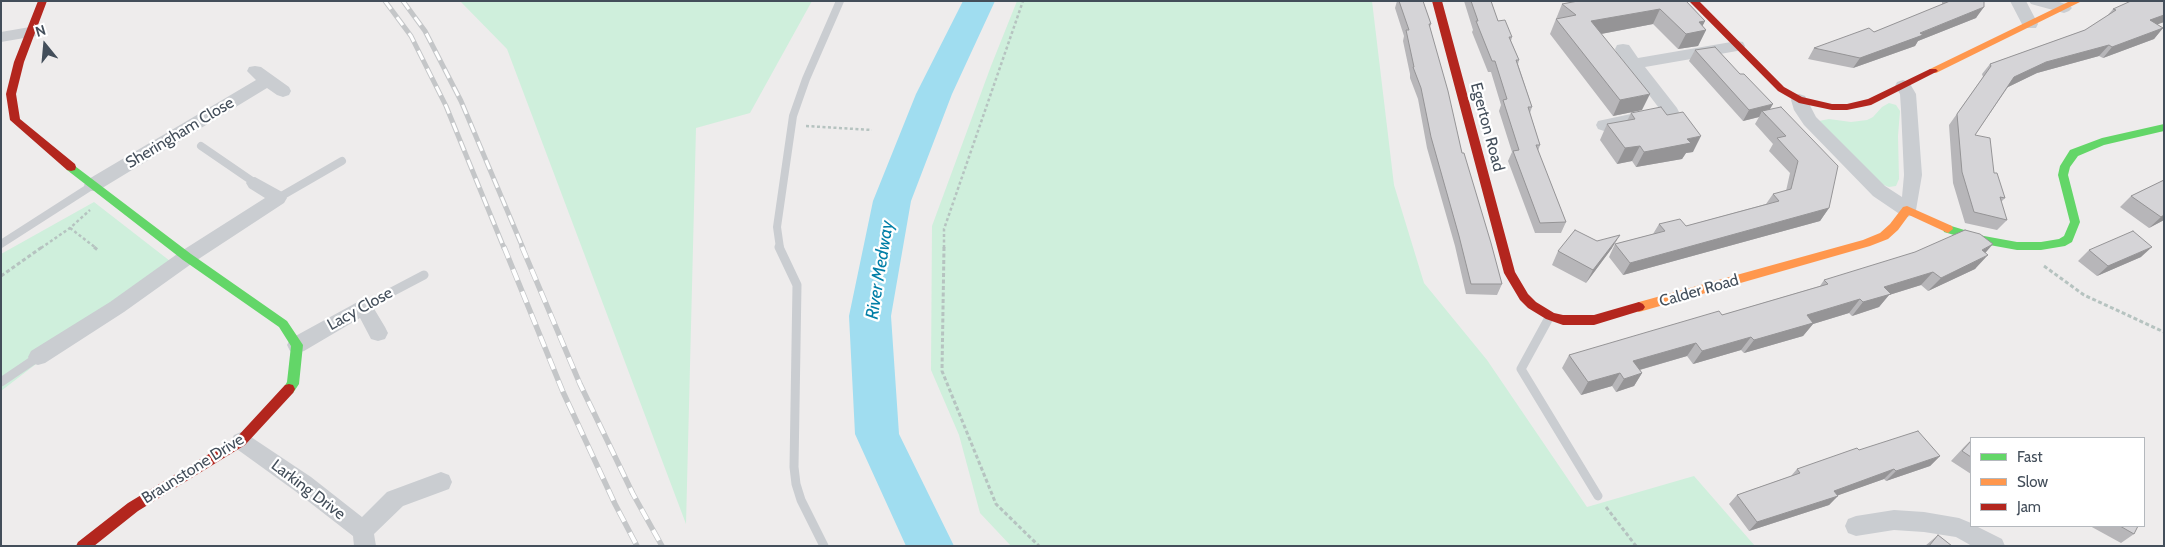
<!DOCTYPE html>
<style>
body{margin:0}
#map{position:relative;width:2165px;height:547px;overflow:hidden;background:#eeecec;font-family:Cabin,sans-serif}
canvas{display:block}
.frame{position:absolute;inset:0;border:2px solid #434e5a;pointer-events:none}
.legend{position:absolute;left:1970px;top:437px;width:175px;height:90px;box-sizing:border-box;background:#fff;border:1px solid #b4b8bd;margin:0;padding:6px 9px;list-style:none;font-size:15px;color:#434e5a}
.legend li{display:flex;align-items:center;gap:10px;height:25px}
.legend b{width:25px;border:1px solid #b4b8bd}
.north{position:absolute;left:20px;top:20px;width:50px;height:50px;-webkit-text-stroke:4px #fff;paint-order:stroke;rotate:343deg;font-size:14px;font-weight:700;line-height:20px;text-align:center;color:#434e5a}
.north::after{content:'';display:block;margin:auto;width:18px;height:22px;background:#434e5a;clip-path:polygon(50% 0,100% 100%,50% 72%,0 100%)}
</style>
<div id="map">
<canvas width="2165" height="547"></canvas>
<div class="frame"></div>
<ul class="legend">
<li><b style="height:6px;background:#63d668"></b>Fast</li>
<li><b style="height:6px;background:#ff974d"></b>Slow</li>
<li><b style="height:6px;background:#b3261e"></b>Jam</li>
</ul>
<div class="north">N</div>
</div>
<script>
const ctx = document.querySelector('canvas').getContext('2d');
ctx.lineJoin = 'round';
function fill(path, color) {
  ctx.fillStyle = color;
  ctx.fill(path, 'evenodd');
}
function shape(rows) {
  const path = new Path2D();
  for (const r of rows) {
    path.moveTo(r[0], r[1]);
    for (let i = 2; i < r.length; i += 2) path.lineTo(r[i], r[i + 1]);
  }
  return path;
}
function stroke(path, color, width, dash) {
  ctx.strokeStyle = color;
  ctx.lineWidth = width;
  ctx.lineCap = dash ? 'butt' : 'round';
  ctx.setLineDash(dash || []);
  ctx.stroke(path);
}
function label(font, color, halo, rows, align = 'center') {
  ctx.font = font + ' Cabin,sans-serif';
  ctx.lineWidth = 4.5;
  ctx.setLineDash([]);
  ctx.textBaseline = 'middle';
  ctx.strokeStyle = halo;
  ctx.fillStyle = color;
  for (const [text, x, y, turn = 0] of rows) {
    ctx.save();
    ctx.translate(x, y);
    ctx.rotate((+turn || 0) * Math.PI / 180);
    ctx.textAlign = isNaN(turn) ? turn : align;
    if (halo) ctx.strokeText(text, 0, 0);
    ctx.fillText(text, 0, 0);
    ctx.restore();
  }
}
fill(shape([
 [460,1,812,1,750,113,696,128,686,524,507,49],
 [1017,1,1372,1,1394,185,1424,283,1487,360,1587,507,1694,476,1755,546,1011,546,980,513,959,435,931,370,932,226,991,66],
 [1889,103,1896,105,1900,111,1898,136,1899,179,1896,186,1889,187,1881,184,1819,121,1829,119,1851,122,1867,120,1873,117,1882,107],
 [94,202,170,261,1,391,1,254]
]), '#cfefdc');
fill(shape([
 [963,1,995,1,952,94,911,201,891,316,899,434,954,546,906,546,855,434,849,316,873,201,916,94,963,1]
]), '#a0ddf0');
stroke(shape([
 [806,126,872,130],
 [70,228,96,248],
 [41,248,70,228,90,210],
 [944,248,944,229,1023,1]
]), '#b6c3c0', 2.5, [3, 2.5]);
stroke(shape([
 [94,247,99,251],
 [944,247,942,371,996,504,1039,546],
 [2044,266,2084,295,2164,332],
 [1,276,42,247],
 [1606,507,1636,546]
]), '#b6c3c0', 3, [4, 2.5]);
stroke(shape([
 [201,146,255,183],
 [278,198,342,161],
 [1,244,93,185],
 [780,248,777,227,793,116,806,79,840,1]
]), '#cacdd1', 8);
stroke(shape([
 [779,247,797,285,794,467,796,484,801,500,824,546],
 [363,307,424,275],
 [1550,316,1521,369,1598,496],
 [1,382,38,357]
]), '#cacdd1', 9);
fill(shape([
 [2010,1,2026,1,2038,24,2036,28,2024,28,2010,1],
 [2029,1,2056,1,2069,5,2072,8,2069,11,2064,13,2031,4,2029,1],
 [30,27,36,28,38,32,36,36,1,42,1,32,30,27],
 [1737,41,1743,42,1745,46,1743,50,1645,67,1677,108,1679,112,1677,116,1604,131,1598,129,1596,125,1598,121,1659,108,1617,53,1615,49,1617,45,1623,44,1629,45,1638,58,1737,41],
 [255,66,261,67,289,87,291,91,289,95,283,97,277,95,267,88,99,190,93,191,87,190,84,185,87,180,256,80,247,71,249,67,255,66],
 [1903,80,1909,82,1916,94,1922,175,1916,210,1913,215,1907,217,1901,215,1873,196,1804,125,1794,110,1791,100,1793,96,1799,94,1805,96,1816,117,1885,186,1902,197,1904,175,1901,109,1900,94,1895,86,1897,82,1903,80],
 [255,177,284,193,287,198,284,203,194,262,124,312,45,363,38,365,31,363,28,357,31,351,110,302,180,252,265,198,249,188,246,183,249,178,255,177],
 [363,299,370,302,385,327,388,333,385,339,378,341,371,339,360,318,304,351,297,353,290,351,287,345,290,339,363,299],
 [241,432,248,435,311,477,362,517,387,492,441,472,449,475,452,482,449,489,403,506,374,534,376,546,354,546,353,536,295,491,234,447,231,441,234,435,241,432],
 [1894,510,1924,512,1959,518,1971,523,1971,526,1976,526,2002,539,2005,546,1972,546,1956,537,1924,532,1894,530,1856,536,1848,533,1845,526,1848,519,1856,516,1894,510]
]), '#cacdd1');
fill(shape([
 [2164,124,2164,131,2104,145,2078,156,2070,167,2068,175,2080,222,2072,242,2065,246,2041,250,2017,250,1984,244,1944,232,1943,229,1948,225,1984,236,2017,242,2041,242,2059,239,2064,236,2070,222,2058,175,2060,166,2070,150,2102,138,2164,124],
 [71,163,191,254,287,321,303,345,299,384,293,393,289,394,285,393,283,389,287,382,291,346,279,327,183,260,67,170,66,167,67,164,71,163]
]), '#63d668');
fill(shape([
 [2070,1,2082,1,1936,73,1930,73,1928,71,1930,69,2070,1],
 [1907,206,1952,226,1953,229,1948,233,1909,215,1898,230,1888,239,1870,246,1639,312,1635,310,1633,307,1635,304,1639,302,1863,240,1880,233,1890,224,1903,207,1907,206]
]), '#ff974d');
fill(shape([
 [38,1,47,1,24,62,16,94,20,119,75,164,76,167,75,170,71,171,67,170,10,120,6,94,14,62,38,1],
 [1432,1,1442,1,1515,272,1528,294,1536,302,1554,313,1563,315,1594,315,1639,302,1643,304,1645,307,1643,310,1594,325,1563,325,1546,319,1528,308,1520,300,1504,273,1432,1],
 [1689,1,1699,1,1784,87,1802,97,1832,104,1847,104,1868,99,1930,69,1936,69,1938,71,1871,105,1847,110,1832,110,1799,103,1778,91,1689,1],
 [289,384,293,385,295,389,293,393,245,445,138,511,94,546,76,546,78,542,128,503,237,437,285,385,289,384]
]), '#b3261e');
const railFar1 = shape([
 [385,1,411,36,446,106,504,248],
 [403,1,425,31,461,101,523,248]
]);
const rail = shape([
 [504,247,563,392,615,504,637,546],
 [522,247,580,384,633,494,662,546]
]);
stroke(railFar1, '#c4c6c8', 5);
stroke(rail, '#c4c6c8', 5.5);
stroke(railFar1, '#fff', 3, [10]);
stroke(rail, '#fff', 4, [12]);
fill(shape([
 [1397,1,1423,1,1431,24,1430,27,1462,153,1502,284,1497,295,1466,294,1455,246,1427,148,1418,99,1410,78,1410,74,1403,41,1404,36,1395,8],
 [1464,1,1491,1,1498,21,1512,37,1511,41,1519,60,1518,64,1532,107,1530,113,1540,145,1538,151,1566,222,1561,233,1535,233,1508,161,1512,152,1499,111,1501,105,1491,72,1488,72,1472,32,1473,30],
 [1686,1,1705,21,1702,26,1706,30,1698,46,1678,49,1653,24,1601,34,1642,110,1613,116,1550,34,1562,4],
 [1942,1,1984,1,1976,18,1918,41,1915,46,1853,68,1808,59,1814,48,1874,32,1942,5],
 [2164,1,2164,22,2157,24,2163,28,2154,39,2103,58,2099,56,2037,73,2008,87,1975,135,2005,198,2001,202,2007,220,1997,230,1965,223,1953,183,1949,125,1983,77,1982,74,1990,64,2085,30,2107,16,2113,9],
 [1695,50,1770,109,1829,208,1820,221,1623,275,1609,257,1615,244,1653,234,1659,224,1686,226,1766,204,1773,194,1786,191,1790,173,1769,151,1773,144,1755,124,1759,117,1743,121,1689,61],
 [1631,113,1693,152,1686,153,1682,159,1636,167,1632,161,1617,164,1600,140,1607,124,1627,121],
 [2164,180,2164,220,2149,228,2120,207,2131,196],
 [1597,241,1612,248,1586,283,1552,265,1558,251],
 [2089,250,2141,257,2097,276,2078,261],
 [1985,253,1975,269,1928,291,1921,285,1889,295,1879,307,1852,316,1849,313,1813,324,1803,336,1744,353,1741,350,1693,364,1687,356,1640,370,1642,373,1634,386,1616,392,1612,386,1581,395,1562,368,1569,355,1722,315,1820,286,1824,280],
 [1971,440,1971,474,1951,461,1964,447],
 [1859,450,1940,456,1930,466,1886,481,1884,479,1838,495,1829,505,1749,531,1729,504,1737,495,1791,476,1797,469],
 [2090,526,2138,526,2134,534,2121,543],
 [1938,535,1952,546,1925,546]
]), '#b7b6b9');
fill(shape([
 [1984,7,1976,18,1918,41,1915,46,1853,68,1860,58],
 [1660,9,1653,24,1585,37,1591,21],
 [2164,15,2164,22,2140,31,2150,20],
 [1705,21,1700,31,1706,30,1698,46,1678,49,1686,34,1699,22],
 [2163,28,2154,39,2103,58,2112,47],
 [2109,45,2099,56,2037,73,2006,88,2014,77,2046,62],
 [1650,94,1642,110,1613,116,1620,100],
 [1773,104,1766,116,1762,111,1759,117,1743,121,1749,110],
 [1701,136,1693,152,1686,153,1682,159,1636,167,1644,152,1687,139],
 [1640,146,1632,161,1617,164,1625,148],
 [1829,208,1820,221,1623,275,1630,263],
 [2164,215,2164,220,2149,228,2161,217],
 [1620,235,1612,248,1586,283,1593,270],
 [1993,244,1981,258,1982,250],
 [2152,247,2141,257,2097,276,2108,266],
 [1988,255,1975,269,1928,291,1941,278],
 [1933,272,1921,285,1889,295,1879,307,1852,316,1863,302,1884,287],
 [1860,299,1849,313,1813,324,1803,336,1744,353,1754,340,1807,315],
 [1751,337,1741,350,1693,364,1702,351],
 [1696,343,1687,356,1625,374,1633,361],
 [1620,373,1612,386,1581,395,1588,382],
 [1642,373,1634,386,1616,392,1624,379],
 [1940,456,1930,466,1886,481,1896,471],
 [1894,469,1884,479,1825,500,1834,491],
 [1838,496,1829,505,1749,531,1757,522]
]), '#959496');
const building = shape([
 [1399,1,1423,1,1431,24,1429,24,1448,91,1462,153,1464,153,1491,243,1502,284,1471,284,1459,236,1431,137,1421,88,1413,67,1414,67,1406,30,1409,30,1399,1],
 [1471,1,1491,1,1498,21,1505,20,1512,37,1509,37,1519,60,1516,60,1532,107,1528,107,1540,145,1536,145,1566,222,1540,223,1513,151,1519,150,1503,100,1507,99,1495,61,1492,61,1476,21,1478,21,1471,1],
 [1578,1,1686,1,1705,21,1699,22,1706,30,1686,34,1660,9,1591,21,1650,94,1620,100,1556,19,1576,15,1562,4,1578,1],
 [1950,1,1984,1,1984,7,1920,33,1923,35,1860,58,1814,48,1869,28,1874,32,1950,1],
 [2131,1,2164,1,2164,15,2150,20,2163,28,2112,47,2109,45,2046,62,2014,77,1975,135,1990,138,1994,173,1997,173,2005,198,2000,197,2007,220,1974,212,1962,172,1957,114,1991,66,1990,64,2085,30,2116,10,2113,9,2131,1],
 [1715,47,1740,74,1744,74,1773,104,1749,110,1695,50,1715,47],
 [1661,107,1667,115,1683,112,1701,136,1687,139,1691,143,1644,152,1640,146,1625,148,1607,124,1635,119,1631,113,1661,107],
 [1781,107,1838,166,1829,208,1630,263,1615,244,1665,231,1659,224,1680,219,1686,226,1779,201,1773,194,1791,189,1798,161,1777,138,1786,136,1762,111,1781,107],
 [2164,180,2164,215,2161,217,2131,196,2164,180],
 [1575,230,1597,241,1620,235,1593,270,1558,251,1575,230],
 [1965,230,1980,234,1993,244,1982,250,1988,255,1941,278,1933,272,1884,287,1891,294,1863,302,1860,299,1807,315,1813,323,1754,340,1751,337,1702,351,1696,343,1633,361,1642,373,1624,379,1620,373,1588,382,1569,355,1719,311,1722,315,1828,284,1824,280,1915,252,1965,230],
 [2133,231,2152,247,2108,266,2089,250,2133,231],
 [1918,431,1940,456,1896,471,1894,469,1834,491,1838,496,1757,522,1737,495,1800,473,1797,469,1857,448,1859,450,1918,431],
 [1971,441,1971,457,1962,451,1971,441],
 [2120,526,2138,526,2134,534,2120,526],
 [1938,535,1952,546,1929,546,1938,535]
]);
fill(building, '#d5d4d7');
stroke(building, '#959496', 1);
label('16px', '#434e5a', '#fff', [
 ["Egerton Road",1487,127,75],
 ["Sheringham Close",180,133,-31],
 ["Calder Road",1699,291,-16],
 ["Lacy Close",360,309,-29],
 ["Braunstone Drive",193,469,-32],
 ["Larking Drive",308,490,37]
]);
label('italic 18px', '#027fa7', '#fff', [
 ["River Medway",880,270,-81]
]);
</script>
